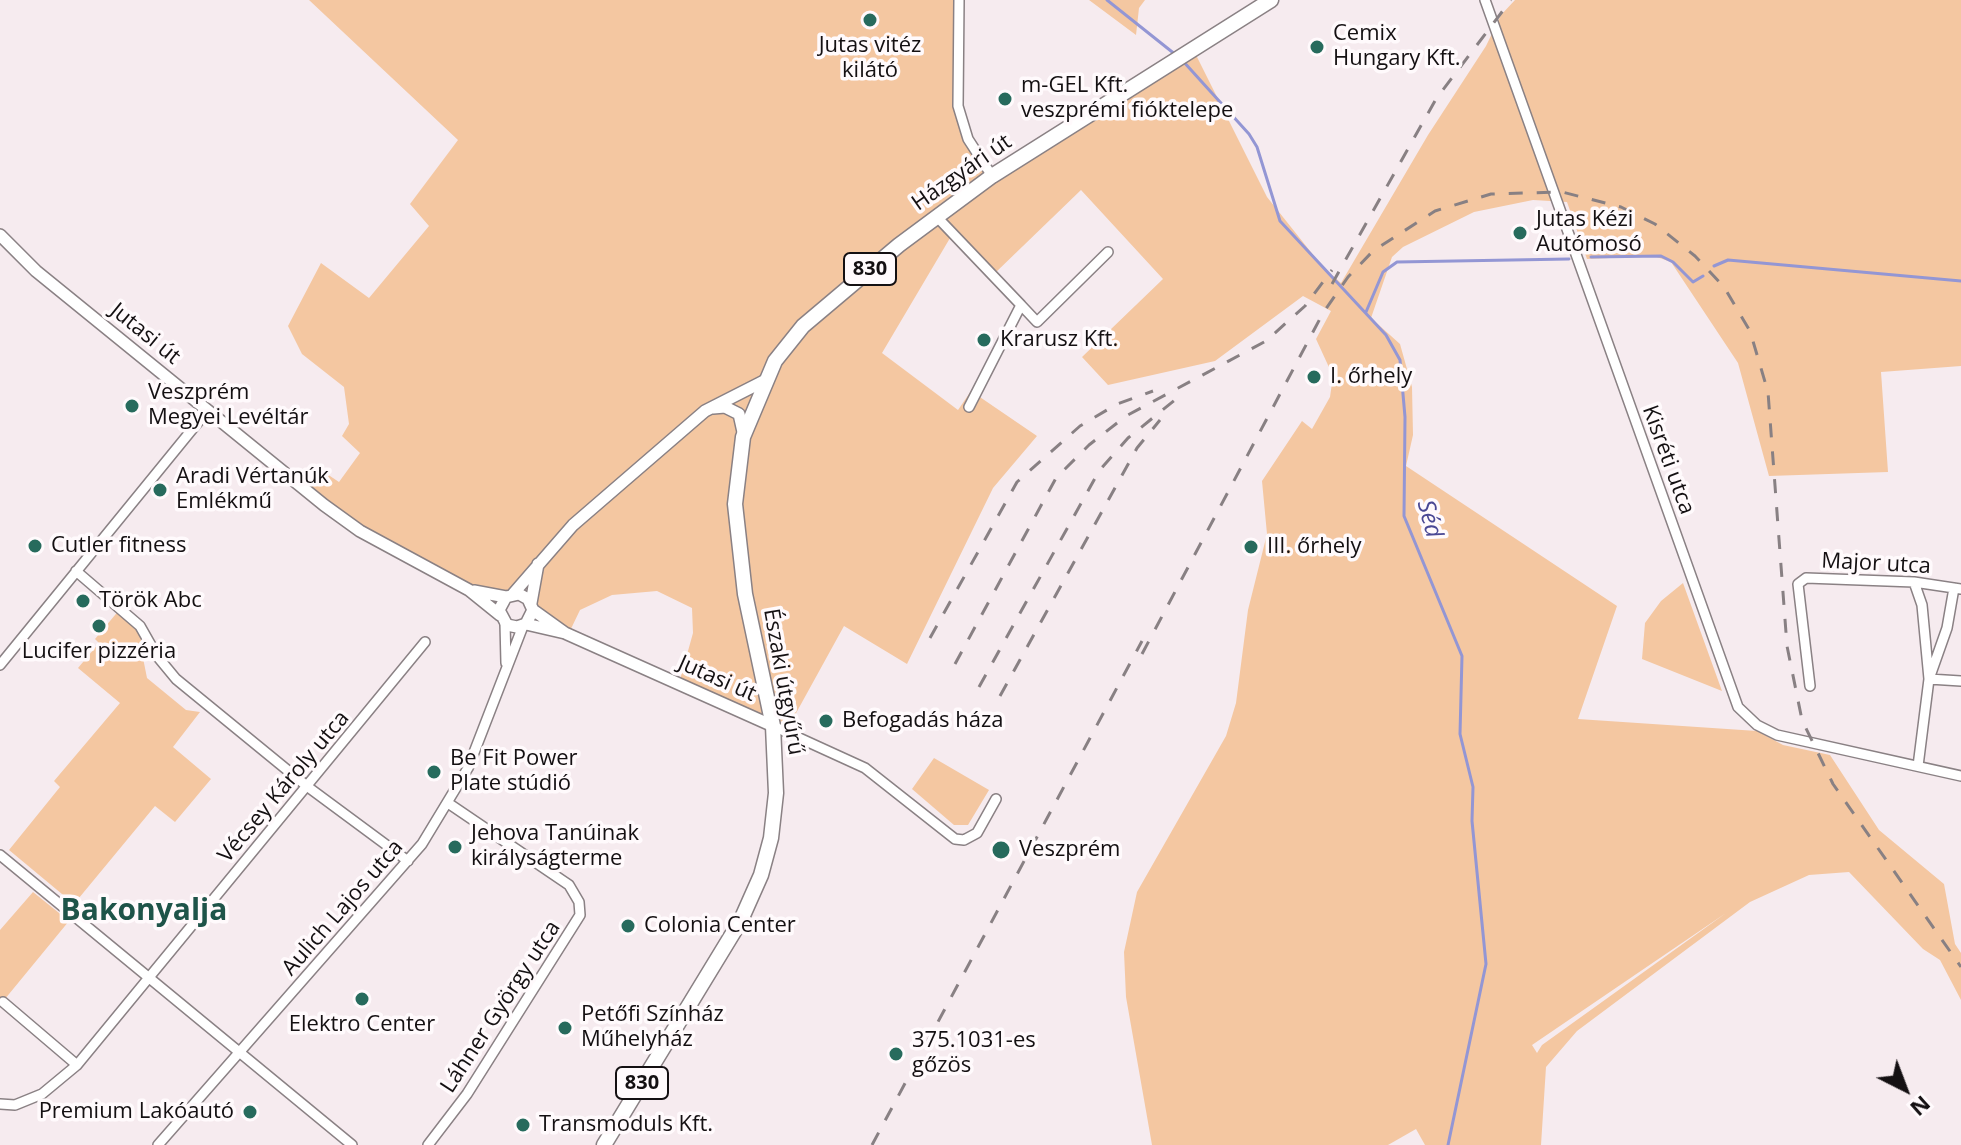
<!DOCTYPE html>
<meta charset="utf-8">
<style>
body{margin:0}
#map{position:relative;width:1961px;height:1145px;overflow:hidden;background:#f6ebef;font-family:"Open Sans",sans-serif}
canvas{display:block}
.north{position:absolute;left:1865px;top:1049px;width:80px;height:80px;-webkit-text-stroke:6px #fffafc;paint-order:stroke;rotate:138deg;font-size:22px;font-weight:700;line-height:32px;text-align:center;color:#141012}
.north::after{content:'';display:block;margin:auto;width:28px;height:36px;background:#141012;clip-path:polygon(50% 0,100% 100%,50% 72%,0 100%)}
</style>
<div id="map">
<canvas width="1961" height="1145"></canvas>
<div class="north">N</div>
</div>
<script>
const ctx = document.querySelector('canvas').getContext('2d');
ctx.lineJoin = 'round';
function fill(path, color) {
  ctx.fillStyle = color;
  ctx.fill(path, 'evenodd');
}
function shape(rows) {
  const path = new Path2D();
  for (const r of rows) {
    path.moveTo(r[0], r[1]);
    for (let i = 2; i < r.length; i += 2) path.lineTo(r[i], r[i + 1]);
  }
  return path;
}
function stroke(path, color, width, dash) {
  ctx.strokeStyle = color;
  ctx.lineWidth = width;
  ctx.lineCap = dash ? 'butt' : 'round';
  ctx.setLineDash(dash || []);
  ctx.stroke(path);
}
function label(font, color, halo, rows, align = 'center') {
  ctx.font = font + ' "Open Sans",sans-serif';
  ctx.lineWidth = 7;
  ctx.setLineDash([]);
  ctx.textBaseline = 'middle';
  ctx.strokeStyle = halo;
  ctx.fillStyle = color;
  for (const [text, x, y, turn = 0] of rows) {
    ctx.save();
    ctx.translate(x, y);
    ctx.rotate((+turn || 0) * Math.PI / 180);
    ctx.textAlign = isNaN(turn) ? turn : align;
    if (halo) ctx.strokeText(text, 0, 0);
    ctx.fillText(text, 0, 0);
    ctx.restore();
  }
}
fill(shape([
 [309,0,958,0,957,106,992,178,1193,49,1267,197,1322,266,1341,283,1428,135,1486,46,1501,15,1515,0,1961,0,1961,366,1881,372,1888,472,1769,476,1738,363,1671,262,1654,256,1587,259,1567,202,1533,200,1474,212,1403,247,1392,257,1371,318,1400,344,1412,387,1413,435,1406,466,1617,606,1578,719,1757,731,1783,745,1830,755,1879,830,1944,884,1955,944,1961,953,1961,1000,1940,960,1923,949,1849,872,1809,875,1750,902,1577,1031,1546,1067,1541,1145,1425,1145,1416,1129,1388,1145,1152,1145,1126,997,1124,952,1137,892,1226,736,1236,703,1248,610,1267,534,1262,481,1302,421,1312,429,1330,397,1333,376,1316,339,1331,311,1303,296,1215,361,1108,385,1082,357,1163,279,1081,190,994,274,953,233,882,353,958,410,971,391,1037,436,993,488,907,664,844,626,795,715,770,727,678,687,693,633,692,608,657,591,612,595,580,610,568,635,534,609,538,569,512,593,454,583,302,489,318,468,339,482,360,453,342,436,349,424,344,387,302,354,288,326,321,263,369,298,429,226,410,204,458,140],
 [1726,913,1542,1045,1537,1053,1532,1045],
 [1089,0,1145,0,1139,8,1136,35],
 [1683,583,1722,691,1642,659,1645,623,1661,601],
 [120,609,148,639,141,648,147,678,186,710,200,712,173,747,211,779,175,822,155,806,74,904,9,850,60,787,54,781,120,703,78,668,99,643,95,639],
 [934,758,989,790,968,825,954,825,912,789],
 [33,892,69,921,0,1005,0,930]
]), '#f4c7a1');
stroke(shape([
 [1107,0,1176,55],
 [1182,60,1249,134,1257,147,1280,221,1386,335,1400,360,1405,417,1404,516,1462,656,1460,734,1473,787,1472,821,1486,964,1448,1145],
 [1591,257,1661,256,1673,262,1693,282,1703,276],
 [1714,266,1728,260,1961,281],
 [1366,312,1383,272,1397,262,1569,259]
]), '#9396d4', 3);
const minor = shape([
 [959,0,958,106,968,139,992,176],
 [1485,0,1738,707,1757,725,1777,735,1961,776],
 [937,217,1021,305,969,407],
 [1021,305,1037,322,1108,252],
 [76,571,140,626,157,656,176,679,308,787,408,861],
 [1914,582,1922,605,1929,679,1918,766],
 [1954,588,1947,628,1929,679,1961,681],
 [505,623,506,663],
 [0,665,208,410],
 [1810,686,1798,584,1806,578,1914,582,1961,589],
 [773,726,865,768,955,839,964,840,977,833,996,799],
 [0,855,352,1145],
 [3,1002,77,1065],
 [0,1104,15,1105,42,1094,77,1065,425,642],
 [158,1145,422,844,468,768,523,626],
 [428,1145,467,1094,580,915,579,902,569,885,448,803]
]);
const tertiary = shape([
 [0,235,36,271,324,505,360,531,469,590,500,615],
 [713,408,725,407,739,414,743,432],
 [474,591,506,597],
 [513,594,573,525,705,411,766,380],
 [531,603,538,564],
 [533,610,565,633],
 [526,624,533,610,528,599,519,594,506,597,499,610,507,625,517,627,526,624,565,633,773,726]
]);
const primary = shape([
 [604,1145,741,920,761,875,771,838,776,793,773,726,745,594,735,504,743,437,775,361,803,326,899,245,992,176,1271,0]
]);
stroke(minor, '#8a8184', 12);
stroke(tertiary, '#8a8184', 14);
stroke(primary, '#8a8184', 17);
stroke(minor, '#fff', 9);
stroke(tertiary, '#fff', 11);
stroke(primary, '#fff', 14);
stroke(shape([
 [1332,284,1436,99,1511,0],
 [930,638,1017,482,1080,426,1117,404,1153,391],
 [1142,654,1323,313,1348,277,1373,251,1435,211,1491,194,1562,192,1621,207,1655,224,1695,256,1724,287,1750,331,1768,392,1787,646,1802,720,1833,784,1961,967],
 [955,664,1056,478,1089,445,1126,416,1266,341,1305,306,1332,270],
 [979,687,1099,471,1128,438,1181,395],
 [1000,696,1137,448,1160,420],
 [872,1145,1142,641]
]), '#888083', 3, [14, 14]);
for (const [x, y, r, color] of [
 [870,20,8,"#276b5d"],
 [1317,47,8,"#276b5d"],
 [1005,99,8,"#276b5d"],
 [1520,233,8,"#276b5d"],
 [984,340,8,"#276b5d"],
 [1314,377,8,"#276b5d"],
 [132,406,8,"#276b5d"],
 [160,490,8,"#276b5d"],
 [35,546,8,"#276b5d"],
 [1251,547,8,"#276b5d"],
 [83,601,8,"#276b5d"],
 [99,626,8,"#276b5d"],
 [826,721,8,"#276b5d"],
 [434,772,8,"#276b5d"],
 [455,847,8,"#276b5d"],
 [1001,850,10,"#276b5d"],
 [628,926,8,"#276b5d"],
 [362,999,8,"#276b5d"],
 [565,1028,8,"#276b5d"],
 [896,1054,8,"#276b5d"],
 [250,1112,8,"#276b5d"],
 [523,1125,8,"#276b5d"]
]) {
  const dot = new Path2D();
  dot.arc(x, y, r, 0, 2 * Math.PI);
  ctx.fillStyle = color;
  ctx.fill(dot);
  stroke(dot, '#fffafc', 3);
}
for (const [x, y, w] of [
 [870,269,52],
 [642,1083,52]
]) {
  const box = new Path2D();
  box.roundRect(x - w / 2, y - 16, w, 32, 6);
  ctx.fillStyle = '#fffafc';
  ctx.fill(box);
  stroke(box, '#141012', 2);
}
label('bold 20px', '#141012', null, [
 ["830",870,269],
 ["830",642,1083]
]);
label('22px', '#141012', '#fffafc', [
 ["Cemix",1333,34],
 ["Hungary Kft.",1333,59],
 ["Jutas vitéz",870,46,"center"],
 ["kilátó",870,71,"center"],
 ["m-GEL Kft.",1021,86],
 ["veszprémi fióktelepe",1021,111],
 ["Jutas Kézi",1536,220],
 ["Autómosó",1536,245],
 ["Krarusz Kft.",1000,340],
 ["I. őrhely",1330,377],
 ["Veszprém",148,393],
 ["Megyei Levéltár",148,418],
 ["Aradi Vértanúk",176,477],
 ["Emlékmű",176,502],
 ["Cutler fitness",51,546],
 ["III. őrhely",1267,547],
 ["Török Abc",99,601],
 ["Lucifer pizzéria",99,652,"center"],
 ["Befogadás háza",842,721],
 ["Be Fit Power",450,759],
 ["Plate stúdió",450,784],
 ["Jehova Tanúinak",471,834],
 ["királyságterme",471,859],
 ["Veszprém",1019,850],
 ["Colonia Center",644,926],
 ["Petőfi Színház",581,1015],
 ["Műhelyház",581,1040],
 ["Elektro Center",362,1025,"center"],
 ["375.1031-es",912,1041],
 ["gőzös",912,1066],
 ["Premium Lakóautó",234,1112,"right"],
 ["Transmoduls Kft.",539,1125]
], 'left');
label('22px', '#141012', '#fffafc', [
 ["Házgyári út",962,173,-35],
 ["Jutasi út",145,334,39],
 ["Kisréti utca",1668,460,70],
 ["Major utca",1876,564,3],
 ["Jutasi út",717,679,24],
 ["Északi útgyűrű",783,682,80],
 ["Vécsey Károly utca",284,787,-50],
 ["Aulich Lajos utca",343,908,-49],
 ["Láhner György utca",501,1007,-57]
]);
label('italic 24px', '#4a4894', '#fffafc', [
 ["Séd",1429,519,75]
]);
label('bold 30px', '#1e5449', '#fffafc', [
 ["Bakonyalja",144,911]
]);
</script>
